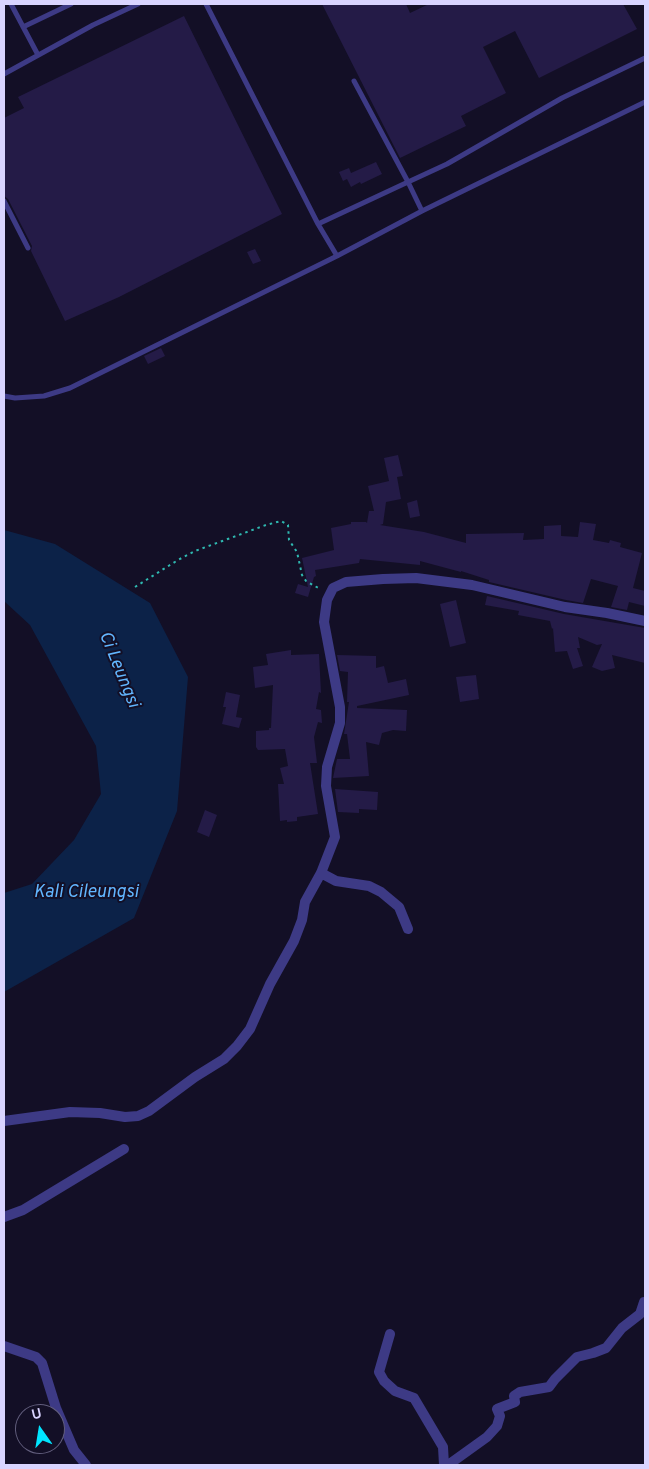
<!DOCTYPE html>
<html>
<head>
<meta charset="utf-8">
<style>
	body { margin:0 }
	#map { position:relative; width:649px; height:1469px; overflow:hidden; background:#130f26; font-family:Overpass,sans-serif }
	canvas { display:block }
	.frame { position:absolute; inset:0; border:5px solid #d9d4ff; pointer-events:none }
	.north { position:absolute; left:15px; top:1404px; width:50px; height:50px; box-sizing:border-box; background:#130f26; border:1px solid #625e7d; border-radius:50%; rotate:347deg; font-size:14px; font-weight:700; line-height:20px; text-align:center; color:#d9d4ff }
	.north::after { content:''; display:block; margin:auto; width:18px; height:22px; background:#00e5ff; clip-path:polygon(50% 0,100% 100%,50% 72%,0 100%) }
</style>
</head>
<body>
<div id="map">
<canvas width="649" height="1469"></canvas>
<div class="frame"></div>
<div class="north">U</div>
</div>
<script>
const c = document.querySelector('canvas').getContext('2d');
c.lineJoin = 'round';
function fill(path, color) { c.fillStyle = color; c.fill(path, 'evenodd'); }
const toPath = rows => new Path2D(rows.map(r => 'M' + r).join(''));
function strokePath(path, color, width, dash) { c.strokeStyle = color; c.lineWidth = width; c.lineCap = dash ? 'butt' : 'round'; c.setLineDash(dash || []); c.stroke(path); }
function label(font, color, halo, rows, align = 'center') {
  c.font = font + ' Overpass,sans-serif'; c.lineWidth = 4; c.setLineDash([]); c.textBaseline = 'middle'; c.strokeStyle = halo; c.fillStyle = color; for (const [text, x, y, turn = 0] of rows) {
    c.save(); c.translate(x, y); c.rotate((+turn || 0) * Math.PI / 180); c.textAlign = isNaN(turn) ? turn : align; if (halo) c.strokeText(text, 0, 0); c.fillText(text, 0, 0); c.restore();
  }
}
fill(toPath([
	[4,530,55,544,150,603,188,677,177,811,134,918,4,992,4,893,32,884,74,840,101,794,96,746,30,625,4,601]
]), '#0c2248');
fill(toPath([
	[322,4,406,4,410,13,429,4,623,4,637,29,539,78,515,31,483,47,506,93,461,116,466,126,400,158],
	[184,16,282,214,119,297,65,321,31,251,32,246,8,199,4,196,4,118,24,108,18,97],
	[376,162,382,174,361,184,360,182,351,187,347,179,343,181,339,172,349,168,351,173],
	[255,249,261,261,253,264,247,252],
	[161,348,165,356,148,364,144,356],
	[398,455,403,476,397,477,401,499,386,502,383,524,380,525,424,532,466,543,466,534,524,533,523,540,544,539,544,526,561,525,561,536,578,537,580,522,596,524,593,540,609,543,610,540,621,543,620,547,642,553,633,588,645,591,645,606,629,602,627,610,611,607,618,586,591,579,583,603,566,600,489,582,489,580,461,571,461,572,420,561,420,565,360,559,359,563,315,570,316,576,314,577,308,597,295,593,298,584,308,587,302,558,334,550,331,528,351,524,351,522,366,522,367,523,369,511,374,511,368,486,389,481,384,458],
	[417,500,420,516,410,518,407,503],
	[487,596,564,614,645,628,645,663,612,655,615,668,602,671,592,667,602,644,597,645,578,637,580,648,577,648,583,666,573,669,567,651,555,652,553,628,552,629,550,621,518,615,519,611,485,605],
	[456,600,466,643,450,647,440,604],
	[291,650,291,655,319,654,321,693,319,692,316,709,321,710,322,723,318,722,314,737,317,763,310,763,318,814,297,817,297,821,287,822,287,820,280,821,278,784,284,784,280,768,288,766,285,749,258,750,256,747,256,731,269,730,269,728,271,728,273,685,255,688,253,667,268,665,266,654],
	[337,655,376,656,376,668,384,666,388,683,406,679,409,695,357,706,357,708,407,710,406,731,393,730,382,733,379,745,366,742,369,776,333,778,337,759,350,759,347,734,344,734,349,702,347,702,348,672,340,671],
	[476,675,479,699,460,702,456,677],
	[226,692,240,695,236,717,242,718,239,728,222,724,226,707,223,707],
	[335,789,378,792,377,810,359,809,359,813,338,812],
	[205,810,217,815,209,837,197,832]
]), '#241b47');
strokePath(toPath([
	[135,587,178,560,195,551,266,525,281,521,288,525,289,540,297,552,302,575,306,581,320,589]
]), '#2fb8b0', 2, [2.5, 4]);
strokePath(toPath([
	[11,4,38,55],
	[206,4,318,224,337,256],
	[23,27,71,4],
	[4,74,93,25,138,4],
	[4,201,28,248],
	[422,211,408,182,447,164,562,98,645,58],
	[318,224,408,182,354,81],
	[4,396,15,398,44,396,70,388,337,256,422,211,645,102]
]), '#3d3a85', 5);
strokePath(toPath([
	[321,873,336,881,369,886,381,892,399,907,408,929],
	[4,1121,70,1112,100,1113,125,1117,138,1116,149,1111,195,1077,224,1059,237,1046,250,1029,270,984,294,941,302,920,305,902,321,873,335,837,326,786,327,767,340,723,340,707,324,622,327,600,333,588,346,582,383,579,416,578,472,585,565,607,607,613,645,621],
	[4,1217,23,1210,124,1149],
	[390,1334,379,1372,384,1381,395,1391,414,1398,443,1447,444,1465],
	[4,1346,36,1357,42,1363,56,1408,74,1450,86,1465],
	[448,1465,487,1437,497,1426,500,1416,497,1409,515,1402,514,1396,520,1392,549,1387,555,1379,577,1357,593,1353,606,1348,622,1328,640,1314,644,1302,645,1302]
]), '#3d3a85', 10);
label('italic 18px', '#62b6ff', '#130f26', [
	["Ci Leungsi",118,670,68],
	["Kali Cileungsi",86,893]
]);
</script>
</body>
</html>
